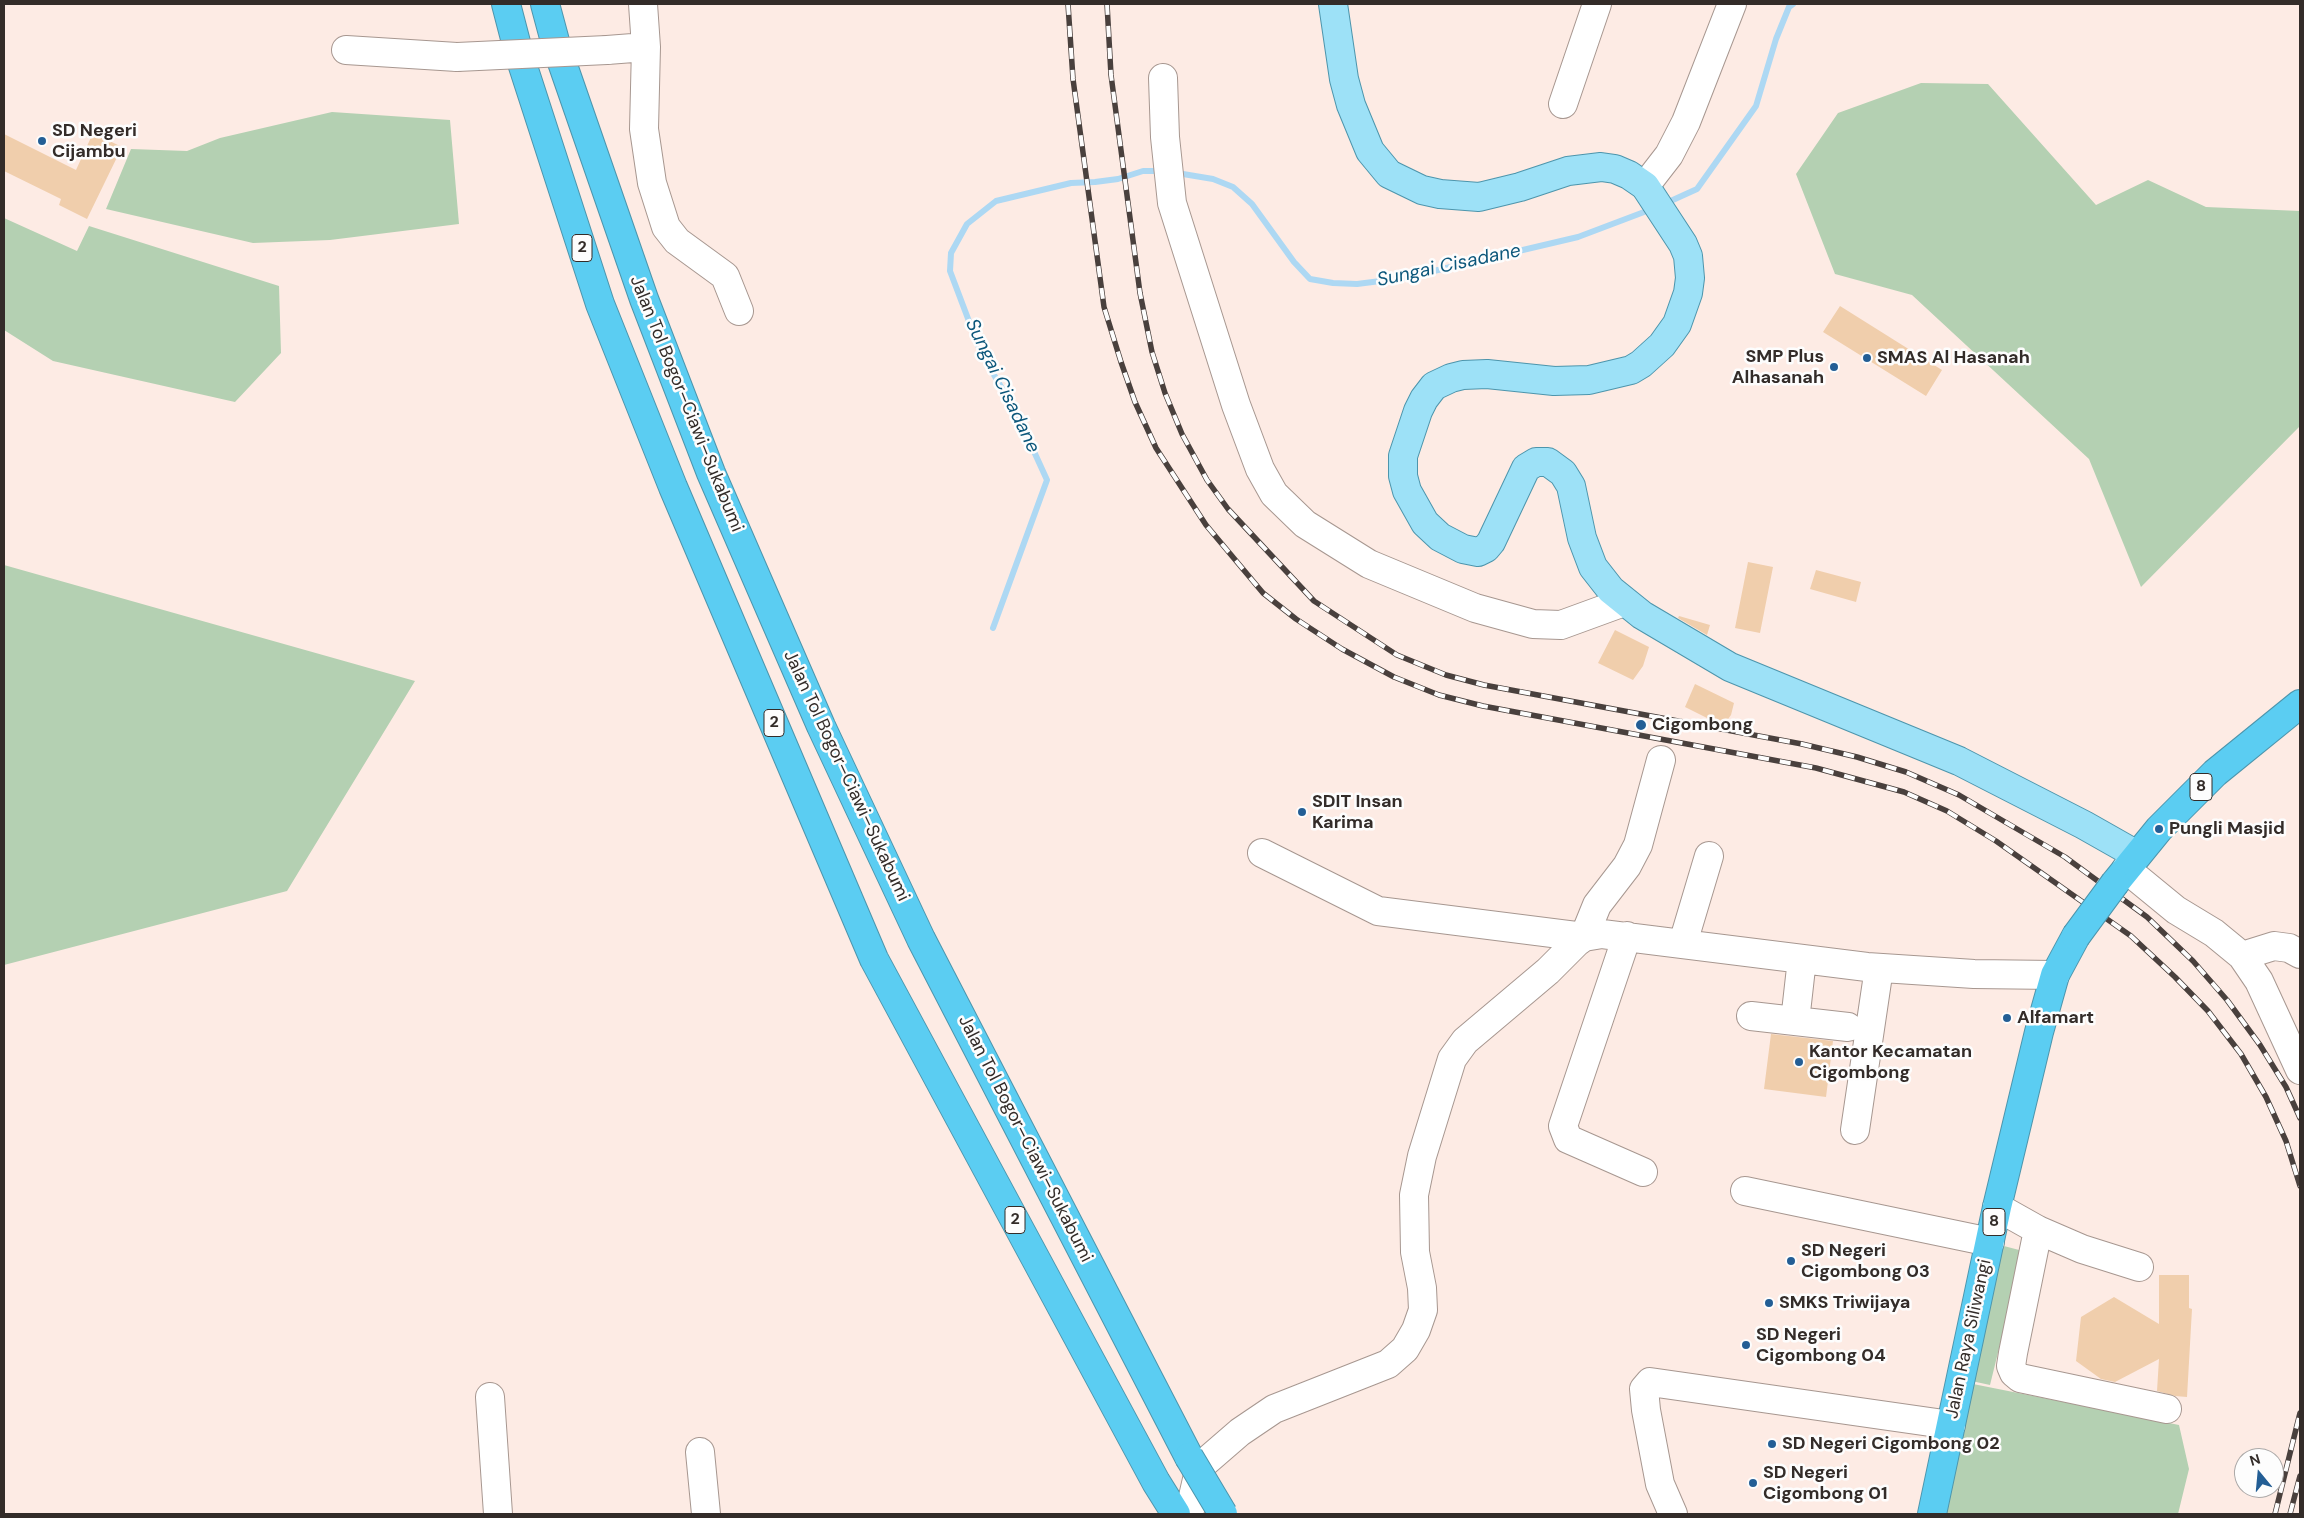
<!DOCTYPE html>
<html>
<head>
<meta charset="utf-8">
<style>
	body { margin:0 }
	#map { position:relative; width:2304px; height:1518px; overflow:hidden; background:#fdebe4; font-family:"DM Sans",sans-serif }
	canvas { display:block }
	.frame { position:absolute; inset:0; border:5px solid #332c29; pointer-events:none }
	.north { position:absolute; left:2234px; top:1448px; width:50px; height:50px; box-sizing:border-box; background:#fdfdfd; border:1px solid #aca9a8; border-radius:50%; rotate:343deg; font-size:14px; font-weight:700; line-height:20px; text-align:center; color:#332c29 }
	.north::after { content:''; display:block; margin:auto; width:18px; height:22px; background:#235e95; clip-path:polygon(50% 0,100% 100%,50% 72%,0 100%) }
</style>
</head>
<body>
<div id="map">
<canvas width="2304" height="1518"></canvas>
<div class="frame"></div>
<div class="north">N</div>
</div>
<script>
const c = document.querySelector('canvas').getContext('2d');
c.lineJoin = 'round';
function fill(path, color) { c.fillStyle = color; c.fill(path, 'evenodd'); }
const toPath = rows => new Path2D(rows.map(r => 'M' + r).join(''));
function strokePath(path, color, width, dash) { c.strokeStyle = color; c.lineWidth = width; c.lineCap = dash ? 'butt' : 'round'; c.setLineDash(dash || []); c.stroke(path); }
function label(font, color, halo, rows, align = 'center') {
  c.font = font + ' "DM Sans",sans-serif'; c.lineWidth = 5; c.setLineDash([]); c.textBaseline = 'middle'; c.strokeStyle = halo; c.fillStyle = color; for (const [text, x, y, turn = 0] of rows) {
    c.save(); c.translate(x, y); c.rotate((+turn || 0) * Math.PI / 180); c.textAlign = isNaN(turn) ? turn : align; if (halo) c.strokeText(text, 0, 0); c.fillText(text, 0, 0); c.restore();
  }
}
fill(toPath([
	[1921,83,1988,84,2096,205,2148,180,2206,207,2300,211,2300,426,2141,587,2089,459,1912,295,1835,274,1796,174,1838,113],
	[332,112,450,120,459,224,330,240,253,243,106,209,131,149,187,151,220,138],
	[4,218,77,251,89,226,279,286,281,353,235,402,53,361,4,330],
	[4,565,415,681,287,891,4,965],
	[2000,1245,2023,1251,1990,1385,1967,1380],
	[1968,1383,2179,1425,2189,1469,2178,1514,1938,1514]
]), '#b4d0b2');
strokePath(toPath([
	[1177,173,1213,179,1233,187,1252,204,1294,262,1310,279,1333,283,1357,284,1404,278,1578,237,1652,209],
	[1664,204,1697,189,1756,106,1776,39,1789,7,1793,4],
	[993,628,1047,480,1016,412,981,353,950,271,951,253,967,224,996,201,1071,183,1095,182,1118,179,1143,171,1162,171]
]), '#add8f3', 6);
fill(toPath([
	[93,133,122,147,87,219,59,205,61,199,4,171,4,134,76,170],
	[1840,306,1942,370,1926,396,1823,332],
	[1748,562,1773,567,1760,633,1735,628],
	[1816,570,1861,582,1856,602,1810,589],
	[1679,616,1710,625,1707,635,1678,618],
	[1615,630,1649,647,1643,666,1633,680,1598,663],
	[1695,684,1734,703,1731,715,1723,726,1685,707],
	[1771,1034,1833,1041,1826,1097,1764,1089],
	[2159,1275,2189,1275,2189,1308,2192,1309,2187,1397,2175,1396,2157,1391,2159,1359,2115,1382,2101,1379,2076,1361,2081,1317,2114,1297,2159,1324]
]), '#f0ceac');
const minor = toPath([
	[643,4,646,47,644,129,652,183,666,227,677,241,725,276,739,311],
	[346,50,457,57],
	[607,50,646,47],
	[1163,78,1165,137,1172,203,1236,405,1260,469,1274,494,1305,524,1369,564,1475,608,1533,624,1561,625,1624,602],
	[1563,104,1597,4],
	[1645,186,1669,155,1686,122,1732,4],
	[1262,853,1378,911,1584,937,1597,905,1627,866,1638,845,1661,760],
	[2126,869,2176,910,2214,933,2242,956,2259,981,2300,1070],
	[1627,936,1563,1126,1568,1139,1643,1172],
	[1683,943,1709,856],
	[2242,956,2274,946,2289,948,2300,954],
	[1751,1016,1848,1027],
	[1795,1021,1802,959],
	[1855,1130,1879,968],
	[1745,1191,1990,1242],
	[1997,1207,2038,1230,2082,1249,2139,1267],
	[2038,1230,2013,1353,2011,1366,2014,1373,2020,1378,2167,1409],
	[490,1397,498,1514],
	[700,1452,706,1514],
	[1189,1514,1198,1475,1203,1464,1240,1432,1274,1409,1388,1364,1405,1349,1416,1330,1423,1310,1422,1288,1415,1252,1414,1195,1422,1156,1452,1059,1465,1041,1548,971,1577,942,1584,937,1602,934,1867,967,1974,974,2055,975],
	[1673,1514,1660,1484,1646,1410,1644,1389,1650,1382,1951,1425]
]);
const major = toPath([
	[1333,4,1344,79,1351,105,1370,151,1389,174,1422,190,1440,194,1479,197,1520,187,1568,171,1601,167,1615,169,1629,175,1645,186,1683,244,1688,256,1690,278,1688,293,1677,324,1662,345,1641,364,1631,370,1589,380,1554,381,1487,374,1463,375,1451,378,1434,386,1424,399,1418,411,1403,456,1403,476,1407,491,1425,523,1440,537,1463,549,1478,552,1486,548,1491,542,1526,468,1536,462,1548,462,1563,473,1571,486,1582,538,1593,567,1611,590,1642,615,1730,667,1959,761,2084,825,2137,855]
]);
const highway = toPath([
	[506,4,519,54,600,304,673,487,874,959,1156,1482,1176,1514],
	[545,4,556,45,644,299,711,473,821,726,921,939,1189,1457],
	[2115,883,2159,829,2215,773,2300,704],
	[1932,1514,1997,1207,2039,1032,2055,975,2076,936]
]);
strokePath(minor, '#a79790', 30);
strokePath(major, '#4d95ac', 30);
strokePath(highway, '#4d95ac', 30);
strokePath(minor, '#fff', 28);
strokePath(major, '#9de1f7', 28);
strokePath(highway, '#5bcdf2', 28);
const rail = toPath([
	[1068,4,1073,79,1104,307,1121,362,1135,402,1156,448,1206,525,1263,593,1296,619,1342,649,1394,677,1439,695,1483,706,1816,768,1904,792,1947,811,1996,841,2131,936,2175,977,2208,1011,2241,1054,2266,1097,2286,1141,2300,1186],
	[1107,4,1111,75,1140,293,1152,352,1165,393,1182,434,1207,480,1228,509,1314,601,1397,655,1446,675,1484,685,1802,744,1857,757,1906,772,1959,795,2065,857,2147,917,2193,961,2227,1000,2260,1045,2286,1087,2300,1118],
	[2275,1514,2300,1413],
	[2290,1514,2300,1476]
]);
strokePath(rail, '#49403d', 5.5);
strokePath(rail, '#fdfdfd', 4, [11]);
const minorBridge = toPath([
	[457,57,607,50]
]);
const highwayBridge = toPath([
	[2076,936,2115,883],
	[1189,1457,1223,1514]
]);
strokePath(minorBridge, '#a79790', 30, []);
strokePath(highwayBridge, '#4d95ac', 30, []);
strokePath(minorBridge, '#fff', 28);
strokePath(highwayBridge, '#5bcdf2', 28);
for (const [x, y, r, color] of [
	[42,141,5,"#235e95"],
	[1867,358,5,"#235e95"],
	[1834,367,5,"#235e95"],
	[1641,725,6,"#235e95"],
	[1302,812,5,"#235e95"],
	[2159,829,5,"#235e95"],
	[2007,1018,5,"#235e95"],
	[1799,1062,5,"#235e95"],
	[1791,1261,5,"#235e95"],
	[1769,1303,5,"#235e95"],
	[1746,1345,5,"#235e95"],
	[1772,1444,5,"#235e95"],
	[1753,1483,5,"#235e95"]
]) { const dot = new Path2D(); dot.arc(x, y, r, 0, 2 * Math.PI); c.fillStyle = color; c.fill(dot); strokePath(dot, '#fdfdfd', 2); }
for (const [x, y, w] of [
	[582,248,20],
	[774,723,20],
	[2201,787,22],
	[1015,1220,20],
	[1994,1222,22]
]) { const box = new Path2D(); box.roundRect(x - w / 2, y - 13.5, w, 27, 4); c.fillStyle = '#fdfdfd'; c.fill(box); strokePath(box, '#332c29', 1); }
label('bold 16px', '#332c29', null, [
	["2",582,248],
	["2",774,723],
	["8",2201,787],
	["2",1015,1220],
	["8",1994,1222]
]);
label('bold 18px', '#332c29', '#fdfdfd', [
	["SD Negeri",52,131],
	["Cijambu",52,152],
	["SMP Plus",1824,357,"right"],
	["Alhasanah",1824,378,"right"],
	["SMAS Al Hasanah",1877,358],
	["Cigombong",1652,725],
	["SDIT Insan",1312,802],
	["Karima",1312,823],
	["Pungli Masjid",2169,829],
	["Alfamart",2017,1018],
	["Kantor Kecamatan",1809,1052],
	["Cigombong",1809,1073],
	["SD Negeri",1801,1251],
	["Cigombong 03",1801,1272],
	["SMKS Triwijaya",1779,1303],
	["SD Negeri",1756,1335],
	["Cigombong 04",1756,1356],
	["SD Negeri Cigombong 02",1782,1444],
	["SD Negeri",1763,1473],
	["Cigombong 01",1763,1494]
], 'left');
label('18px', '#332c29', '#fdfdfd', [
	["Jalan Tol Bogor–Ciawi–Sukabumi",686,404,68],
	["Jalan Tol Bogor–Ciawi–Sukabumi",846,776,65],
	["Jalan Tol Bogor–Ciawi–Sukabumi",1025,1139,63],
	["Jalan Raya Siliwangi",1969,1339,-78]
]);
label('italic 19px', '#0c577b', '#fdfdfd', [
	["Sungai Cisadane",1449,266,-12],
	["Sungai Cisadane",1002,386,64]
]);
</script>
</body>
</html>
